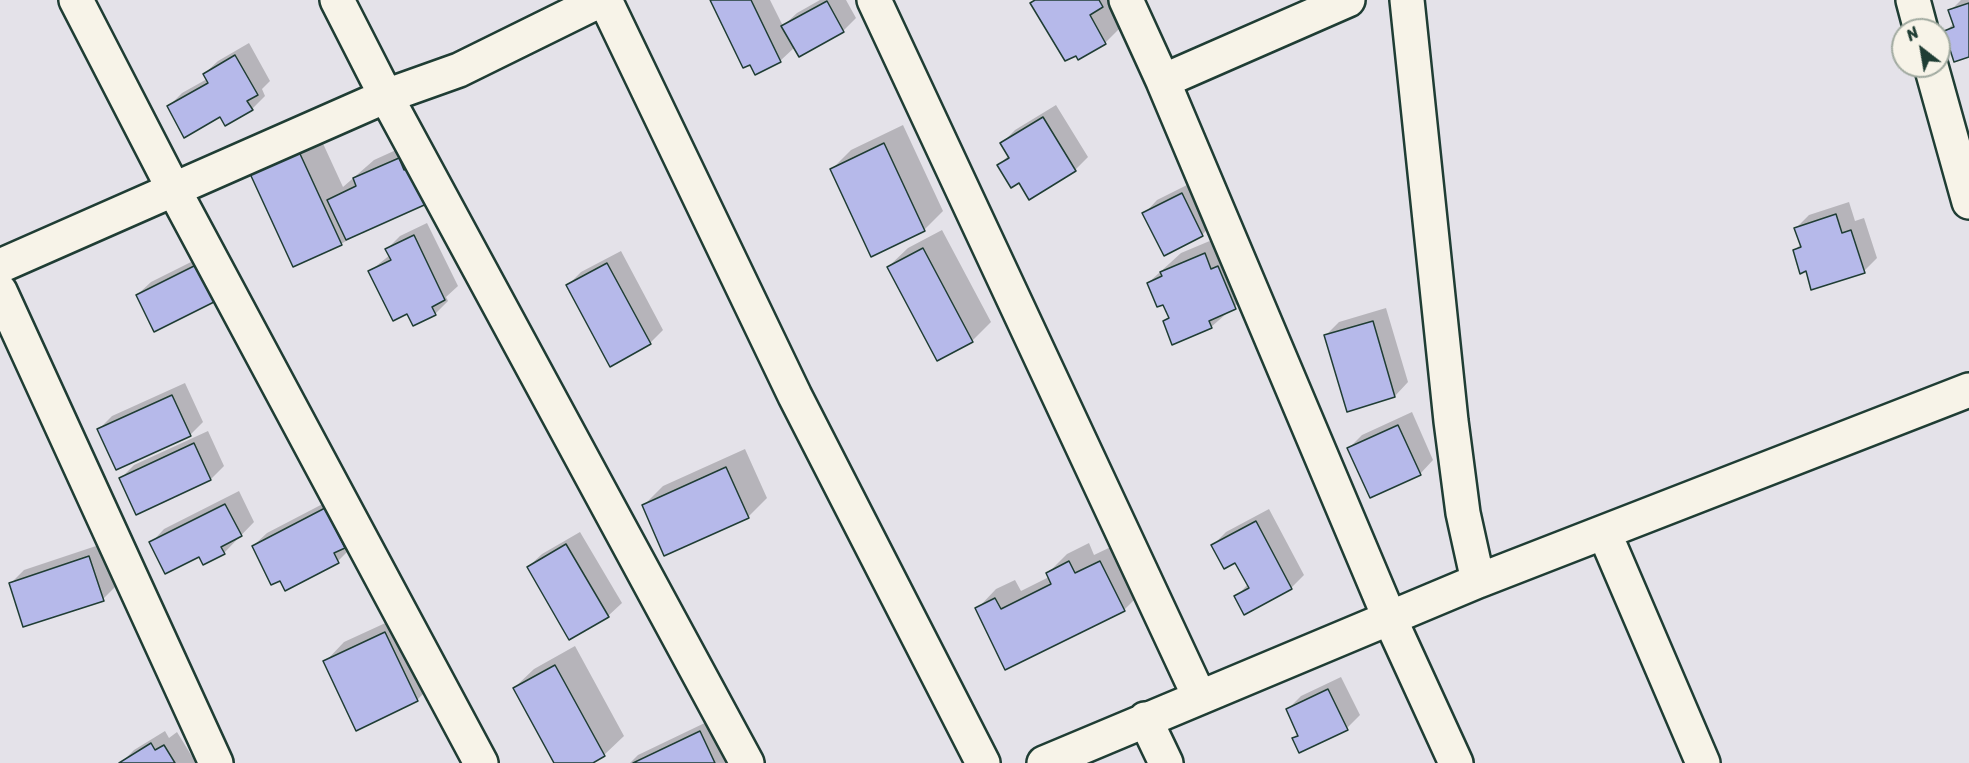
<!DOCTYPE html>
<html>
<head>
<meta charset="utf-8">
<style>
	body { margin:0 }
	#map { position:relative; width:1969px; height:763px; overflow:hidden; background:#e4e2e9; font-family:Sriracha,sans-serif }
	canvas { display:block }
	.north { position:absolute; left:1891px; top:18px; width:60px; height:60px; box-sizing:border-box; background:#f7f3e8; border:2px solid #a1aaa0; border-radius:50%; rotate:329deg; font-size:16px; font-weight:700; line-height:24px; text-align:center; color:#1f3d34 }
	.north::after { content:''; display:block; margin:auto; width:21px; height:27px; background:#1f3d34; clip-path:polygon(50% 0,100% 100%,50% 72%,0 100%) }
</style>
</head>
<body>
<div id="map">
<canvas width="1969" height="763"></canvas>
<div class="north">N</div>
</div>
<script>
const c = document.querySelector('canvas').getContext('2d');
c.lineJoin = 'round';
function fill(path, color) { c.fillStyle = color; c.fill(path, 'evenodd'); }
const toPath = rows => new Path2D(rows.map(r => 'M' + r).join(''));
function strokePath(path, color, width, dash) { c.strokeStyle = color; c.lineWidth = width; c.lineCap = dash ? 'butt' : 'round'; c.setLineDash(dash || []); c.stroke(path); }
fill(toPath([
	[712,0,770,0,783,26,797,13,820,0,846,0,856,18,843,31,795,47,780,61],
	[1035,0,1111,0,1124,24,1105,43,1079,58],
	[1961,0,1969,0,1969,55,1946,31,1954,23,1950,11],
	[249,43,270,81,262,89,265,96,252,109,220,115,169,106,182,93,207,79,204,74,218,61],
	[1056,105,1088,157,1075,170,1020,181,999,165,1009,155,1002,143,1015,130],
	[314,124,343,187,374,160,418,140,424,152,433,147,449,181,341,244,267,146],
	[903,125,943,211,924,230,832,169,851,150],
	[1195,181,1215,221,1202,235,1144,214,1157,200],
	[1849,202,1855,221,1864,218,1877,258,1864,271,1807,269,1795,250,1801,244,1796,228,1809,215],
	[427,223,458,286,446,297,448,301,435,314,408,312,370,271,390,255,387,249,400,236],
	[942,230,991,322,972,341,888,267,908,248],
	[1224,235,1255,289,1211,327,1164,321,1170,316,1164,303,1148,283,1181,253],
	[217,249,235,284,137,295,151,282],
	[621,251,663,330,650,343,568,285,581,272],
	[1386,308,1408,382,1395,396,1326,335,1339,322],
	[185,383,203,422,190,435,99,429,112,416],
	[1412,412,1433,460,1420,474,1349,448,1362,435],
	[208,431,224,466,211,479,121,478,134,465],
	[745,449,767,498,748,517,644,505,663,486],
	[239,491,254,522,224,553,200,555,151,543,164,529],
	[338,496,351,548,338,561,281,579,253,546,267,533],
	[1269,509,1304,575,1291,588,1236,597,1248,584,1236,561,1213,545,1226,532],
	[580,532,622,603,608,616,570,638,528,567,542,554],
	[1089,543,1094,555,1119,543,1143,591,1124,610,1006,668,977,609,996,589,1015,580,1021,591,1049,577,1048,573,1067,554],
	[102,544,116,586,103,599,11,583,24,570],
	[405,614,436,681,417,700,325,662,344,642],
	[575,646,624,736,604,755,590,763,556,763,514,688,534,669],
	[1341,677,1360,715,1347,728,1293,738,1298,733,1287,710,1301,696],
	[713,719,732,763,630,763,638,755],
	[165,731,169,738,177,732,196,763,121,763,134,750]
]), '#0003');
const building = toPath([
	[710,0,751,0,781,62,755,75,750,65,743,68,710,0],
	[1035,0,1099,0,1103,7,1090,15,1106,44,1078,60,1076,56,1065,61,1030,3,1035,0],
	[827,1,844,32,799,57,781,26,827,1],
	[1969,3,1969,57,1954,62,1944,31,1954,27,1948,10,1969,3],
	[235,55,258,95,247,101,253,110,225,126,220,117,184,138,167,106,208,83,203,74,235,55],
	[1043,117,1076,171,1029,200,1019,183,1011,188,997,165,1009,158,1000,143,1043,117],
	[295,143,342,245,293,267,246,165,295,143],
	[884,143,925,231,871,257,830,169,884,143],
	[399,158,404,170,414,165,431,202,346,240,327,200,356,186,353,178,399,158],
	[1182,193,1203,236,1164,256,1142,213,1182,193],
	[1836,214,1842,233,1851,230,1865,273,1811,290,1806,271,1800,274,1793,250,1801,247,1794,228,1836,214],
	[414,235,445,300,432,307,436,315,413,326,407,314,393,321,368,271,391,260,385,249,414,235],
	[923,248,973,342,937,361,887,267,923,248],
	[1205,253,1211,269,1218,266,1236,309,1209,321,1212,328,1172,345,1163,321,1169,318,1163,305,1157,307,1147,283,1162,276,1160,272,1205,253],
	[204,261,222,298,154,332,136,295,204,261],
	[607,263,651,344,610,367,566,285,607,263],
	[1373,321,1395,397,1347,412,1324,335,1373,321],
	[172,395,191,436,116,470,97,429,172,395],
	[1398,425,1421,475,1370,498,1347,448,1398,425],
	[194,443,211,480,136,515,119,478,194,443],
	[726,467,749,518,664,556,642,505,726,467],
	[225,504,242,536,221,547,225,554,203,565,199,557,165,574,149,542,225,504],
	[325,508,345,548,334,553,339,563,285,591,280,581,271,585,252,546,325,508],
	[1256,521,1292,589,1244,615,1234,596,1249,588,1235,563,1224,569,1211,545,1256,521],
	[566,544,609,617,569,640,527,567,566,544],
	[89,556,104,601,23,627,9,583,89,556],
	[1069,561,1075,573,1100,561,1125,611,1005,670,975,608,995,598,1001,609,1051,584,1046,573,1069,561],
	[385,632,418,701,356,731,323,661,385,632],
	[555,665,605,756,593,763,554,763,513,688,555,665],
	[1328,689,1348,730,1299,753,1292,738,1298,736,1286,709,1328,689],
	[700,731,715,763,633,763,700,731],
	[151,743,155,750,164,745,175,763,119,763,151,743]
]);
fill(building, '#b6b9ea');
strokePath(building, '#1f3d34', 1.5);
const street = toPath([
	[76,0,174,190,481,763],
	[337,0,386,96,747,763],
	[605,0,795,396,983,763],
	[874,0,1199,696],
	[1126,0,1163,81,1390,619,1456,763],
	[1407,0,1451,421,1463,513,1478,581],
	[1913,0,1921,30],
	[1931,66,1969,202],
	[1163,81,1348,0],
	[0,266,386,96,459,70,601,0],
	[0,291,216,763],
	[1604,532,1703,763],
	[1145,719,1166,763],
	[1044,763,1478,581,1969,390]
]);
strokePath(street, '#1f3d34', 38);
strokePath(street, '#f7f3e8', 33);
</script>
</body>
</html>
